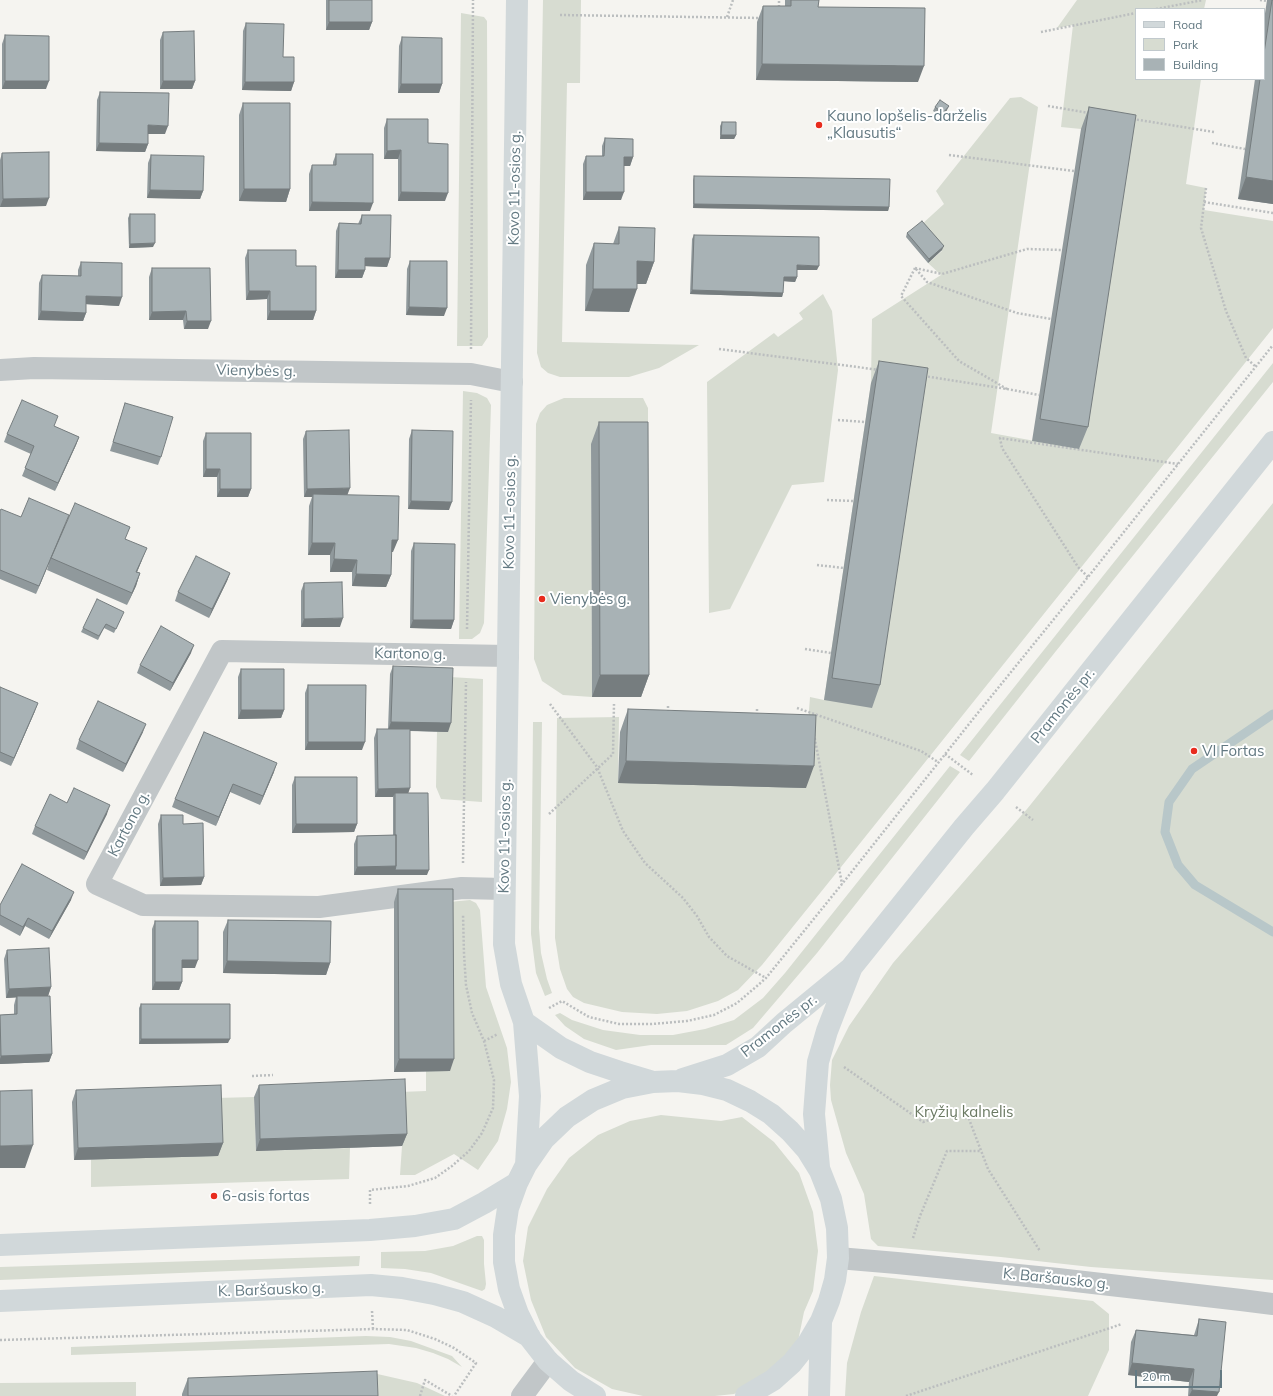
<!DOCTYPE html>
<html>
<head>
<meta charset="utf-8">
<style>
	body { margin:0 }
	#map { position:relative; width:1273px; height:1396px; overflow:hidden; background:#f5f4f0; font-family:Mulish,sans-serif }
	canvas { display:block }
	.legend { position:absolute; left:1135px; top:8px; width:130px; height:72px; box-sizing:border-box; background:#fff; border:1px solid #c1c9cd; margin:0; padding:5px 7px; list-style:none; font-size:12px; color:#637982 }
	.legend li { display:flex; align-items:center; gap:8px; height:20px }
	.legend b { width:20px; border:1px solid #c1c9cd }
	.scale { position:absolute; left:1135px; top:1370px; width:87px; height:18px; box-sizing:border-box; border:2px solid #637982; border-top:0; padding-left:5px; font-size:12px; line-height:14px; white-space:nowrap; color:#637982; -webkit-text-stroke:3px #fff; paint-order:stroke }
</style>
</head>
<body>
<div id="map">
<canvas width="1273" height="1396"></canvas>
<ul class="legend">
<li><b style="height:5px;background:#d1d8da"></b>Road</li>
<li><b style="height:11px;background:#d7dcd1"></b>Park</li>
<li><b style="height:11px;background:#a8b2b5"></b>Building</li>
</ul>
<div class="scale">20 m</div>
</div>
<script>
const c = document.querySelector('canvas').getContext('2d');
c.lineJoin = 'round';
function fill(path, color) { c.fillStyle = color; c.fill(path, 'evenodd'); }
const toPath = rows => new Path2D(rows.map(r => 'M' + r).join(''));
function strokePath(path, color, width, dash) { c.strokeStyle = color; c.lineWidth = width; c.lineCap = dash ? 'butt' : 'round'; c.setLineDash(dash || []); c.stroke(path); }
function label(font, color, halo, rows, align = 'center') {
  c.font = font + ' Mulish,sans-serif'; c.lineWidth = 4; c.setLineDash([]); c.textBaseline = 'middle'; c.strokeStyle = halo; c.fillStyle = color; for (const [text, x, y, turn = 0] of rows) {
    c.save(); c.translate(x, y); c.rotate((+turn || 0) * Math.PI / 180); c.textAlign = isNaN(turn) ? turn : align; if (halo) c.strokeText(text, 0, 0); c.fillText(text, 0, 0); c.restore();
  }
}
fill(toPath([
	[543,0,581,0,580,83,567,83,562,342,699,345,659,368,629,377,560,377,548,373,541,367,537,353],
	[1077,0,1206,0,1204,9,1136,9,1136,79,1201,79,1186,184,1206,188,1204,210,1273,221,1273,328,833,877,762,965,738,990,718,1001,687,1011,657,1014,622,1012,584,1003,573,997,567,989,560,969,555,938,557,718,619,717,618,783,807,737,810,697,824,700,871,383,872,319,941,275,928,263,942,251,921,225,944,204,936,191,1010,98,1021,97,1038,107,991,433,1079,449,1081,129,1061,127,1073,25,1057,28],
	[461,13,484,17,487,21,488,337,482,346,457,346],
	[823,294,832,311,838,370,824,482,792,485,730,609,709,613,707,382,774,333,778,337,803,319,799,313],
	[1273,363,1273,382,1056,651,969,761,960,755],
	[463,391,477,393,487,398,491,405,484,623,480,633,472,639,459,639],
	[564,398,643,398,648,408,648,444,591,444,592,697,563,695,542,681,534,659,536,424,540,413,547,405],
	[1273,503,1273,1280,1091,1267,1001,1257,878,1246,871,1239,864,1194,846,1153,831,1100,830,1085,832,1060,849,1026,893,963,1027,809],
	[450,677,483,679,482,802,441,799,436,787,437,731,448,731],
	[533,722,542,722,539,928,541,953,547,979,552,993,545,996,536,973,531,934],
	[950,766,960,772,817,953,753,1028,726,1045,651,1045,616,1050,584,1039,565,1026,555,1015,560,1013,572,1020,603,1030,640,1035,673,1035,705,1029,734,1020,763,998,785,973],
	[470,900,476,903,480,910,486,987,507,1048,511,1082,507,1109,498,1141,478,1170,454,1154,415,1175,400,1175,402,1146,400,1092,426,1091,426,1071,449,902],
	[254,1097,256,1151,350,1148,349,1179,91,1187,91,1159,216,1098],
	[661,1115,721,1121,742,1117,774,1142,799,1173,813,1212,818,1251,813,1291,804,1312,796,1351,772,1375,734,1394,715,1396,643,1396,612,1389,575,1368,546,1337,531,1300,523,1261,528,1227,547,1189,569,1158,598,1135,630,1121],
	[477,1236,482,1236,484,1240,484,1264,486,1284,485,1289,482,1291,431,1273,405,1269,381,1268,381,1252,425,1251,453,1246],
	[360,1256,359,1266,0,1280,0,1267],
	[874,1276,1093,1301,1109,1314,1109,1350,1088,1396,845,1396,847,1363,861,1312],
	[366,1336,390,1337,411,1341,452,1356,462,1367,448,1359,433,1353,416,1348,389,1344,71,1355,71,1347],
	[373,1373,417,1383,445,1396,372,1396],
	[136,1382,136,1396,0,1396,0,1383]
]), '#d7dcd1');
strokePath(toPath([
	[1273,714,1192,769,1169,802,1165,832,1178,865,1195,885,1273,932]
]), '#b8c7c9', 9);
strokePath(toPath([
	[1260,0,1267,1],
	[779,7,779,0],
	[1156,9,1203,0],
	[560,15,761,18],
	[727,17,733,0],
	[1041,32,1136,13],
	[1048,106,1089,113],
	[1133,119,1214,132],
	[1212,143,1245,149],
	[949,155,1074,171],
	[1206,188,1201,228,1226,311,1246,358,1255,366],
	[1204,202,1273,213],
	[915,268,901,296,959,361,1007,389,924,376],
	[915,268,942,274,1027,249,1062,250],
	[916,269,927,282,1017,313,1051,319],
	[471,349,473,0],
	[719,349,880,370],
	[1007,389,1039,395],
	[838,420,865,422],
	[827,500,853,501],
	[817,565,844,568],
	[1088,577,1078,567,1002,448,1000,438,1178,464],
	[467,629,471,400],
	[805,649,831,653],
	[550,704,597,767,623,831,645,863,683,898,697,916,709,937,727,956,766,978],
	[797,708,921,751,938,762],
	[668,712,668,705],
	[757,715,757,707],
	[814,734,842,884],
	[945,754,973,775],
	[1016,807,1033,820],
	[549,814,613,754,614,704],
	[463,863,466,682],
	[549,1008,562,1001,589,1017,619,1024,652,1024,687,1021,714,1015,737,1003,757,986,766,978,842,884,977,714,1088,577,1273,345],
	[484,1041,498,1034],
	[844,1067,923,1122,950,1113,969,1119,988,1169,1040,1251],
	[252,1076,273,1075],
	[370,1204,370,1190,408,1186,435,1178,452,1166,469,1151,482,1133,493,1108,494,1080,484,1041,472,1013,466,985,464,954,463,914],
	[913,1238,920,1216,947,1151,981,1151],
	[372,1311,373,1329],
	[0,1340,373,1329,407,1330,435,1339,454,1348,476,1363,454,1396],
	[420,1396,425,1380,452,1396],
	[906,1396,1122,1324]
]), '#bbbebf', 2.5, [2, 2]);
strokePath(toPath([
	[0,370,34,368,471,374,512,382],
	[504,889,462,888,319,907,143,905,97,884,222,651,508,656],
	[838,1258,897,1263,1058,1279,1241,1300,1273,1304],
	[522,1396,548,1361]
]), '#c1c6c8', 22);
strokePath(toPath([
	[517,0,504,944,511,984,524,1022,530,1096,526,1165],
	[524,1022,561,1048,590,1062,620,1072,650,1081],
	[683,1079,727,1065,758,1047,784,1023,851,968,964,827,995,791,1273,442],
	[819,1167,814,1114,818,1062,827,1031,851,969],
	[0,1245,370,1230,415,1226,454,1219,484,1203,517,1183],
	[0,1301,371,1285,402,1288,434,1294,463,1302,496,1317,530,1337],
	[595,1396,571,1381,548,1361,530,1338,518,1314,509,1289,504,1262,504,1235,508,1208,517,1183,526,1165,544,1139,567,1117,593,1100,622,1088,653,1082,678,1081,703,1084,727,1090,750,1101,771,1114,790,1131,807,1150,820,1171,831,1199,837,1228,838,1258,835,1280,829,1301,821,1321,808,1343,792,1363,773,1380,746,1396],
	[819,1396,821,1323]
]), '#d1d8da', 22);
fill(toPath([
	[326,0,372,0,372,22,369,30,326,30],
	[785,0,819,0,818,7,918,82,756,80,757,22,763,6,785,6],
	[1267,0,1273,0,1273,204,1238,199,1255,79,1264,79,1264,20],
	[246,23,283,57,294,82,291,91,242,90,243,31],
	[163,32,195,81,192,89,160,89,160,40],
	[5,35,46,89,2,89,2,44],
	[402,37,442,84,439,93,398,93,399,46],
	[100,92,165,134,148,134,148,144,145,152,96,151,97,100],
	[243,103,290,189,286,202,239,201,239,115],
	[935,107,947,110,942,117,933,111],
	[1089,107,1088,427,1079,449,1032,441,1081,129],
	[387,119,428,143,445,201,398,201,398,159,384,159,384,128],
	[722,122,736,135,734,139,720,139,720,126],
	[605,138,633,157,630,166,624,166,621,200,583,200,583,164,586,156,602,156,602,146],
	[2,153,46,206,0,207,0,160],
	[336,154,370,211,309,211,309,174,312,165,333,165,333,162],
	[151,155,203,191,200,199,147,198,148,163],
	[694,176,889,207,888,211,693,208,693,180],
	[130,214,153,247,129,248,128,218],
	[362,215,390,258,387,267,365,266,365,270,362,278,335,278,336,231,339,223,358,224],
	[619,227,654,262,646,284,637,284,629,312,585,311,586,265,594,243,613,244],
	[907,233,942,250,928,263,906,237],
	[694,235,817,270,797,270,797,277,795,282,783,281,783,293,782,297,690,294,692,239],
	[248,250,296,266,316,311,313,320,267,320,267,299,246,300,245,258],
	[410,261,444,316,406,315,407,269],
	[81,262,119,306,86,304,86,313,83,321,38,320,39,283,42,275,78,276,78,270],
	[152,268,208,329,184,329,183,320,149,320,149,277],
	[879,361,880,685,872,708,824,700,871,383],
	[125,403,161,457,158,465,110,451],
	[599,422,649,675,641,697,592,697,591,444],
	[54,426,79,437,76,445,55,491,22,476,31,454,4,442,7,434],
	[412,430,449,510,408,509,409,439],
	[306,431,347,495,393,552,391,552,391,575,386,587,352,586,352,572,330,572,330,555,308,555,309,506,312,497,304,497,303,439],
	[206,433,251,489,248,497,217,497,217,477,203,477,203,441],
	[0,511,21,517,126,539,142,560,137,572,140,573,136,586,127,605,47,570,49,563,36,594,0,579],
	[414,543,454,620,451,629,410,628,411,551],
	[230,573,227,581,209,618,175,601,178,592],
	[304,583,340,627,301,627,301,591],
	[122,616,114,633,104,628,98,640,81,632,83,628],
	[191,653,170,691,137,673,140,665],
	[393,666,448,732,410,731,408,793,427,875,354,875,354,844,357,836,393,835,393,797,375,797,374,738,377,729,388,729,390,674],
	[241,669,284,710,281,718,238,719,238,677],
	[308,685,362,750,305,750,305,693],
	[0,687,35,711,11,766,0,761],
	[628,709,806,788,618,783,620,732],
	[143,732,123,772,76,749,79,740],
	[274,772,260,805,230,792,216,826,172,807,175,799],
	[295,777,357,824,354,832,292,833,292,785],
	[67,803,107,814,84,860,32,834,35,826],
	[161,815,183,824,204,877,201,885,160,886,158,824],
	[398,889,450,1071,394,1072,394,902],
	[71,900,49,939,25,926,20,936,0,925,0,905],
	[228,920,330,963,326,975,223,973,223,932],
	[155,921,195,968,182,968,182,982,179,990,152,990,152,929],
	[7,950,51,987,48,996,52,1054,49,1062,0,1064,0,1015,14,1014,14,1005,16,997,6,998,4,959],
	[141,1004,228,1043,139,1044,139,1008],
	[259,1085,407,1134,402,1146,256,1151,254,1097],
	[76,1090,223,1143,218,1156,74,1160,72,1102],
	[1199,1319,1217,1396,1188,1396,1189,1382,1128,1375,1131,1342,1136,1330,1194,1335,1195,1332],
	[188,1378,378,1396,182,1396,182,1394]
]), '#90999c');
fill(toPath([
	[329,22,372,22,369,30,326,30],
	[762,64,924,66,918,82,756,80],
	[5,81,49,81,46,89,2,89],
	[163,81,195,81,192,89,160,89],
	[245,82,294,82,291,91,242,90],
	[401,84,442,84,439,93,398,93],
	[949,106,947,110,942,117,943,113],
	[148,125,168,126,165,134,145,134],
	[721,135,736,135,734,139,720,139],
	[99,143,148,144,145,152,96,151],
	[401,150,398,159,384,159,387,151],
	[624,157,633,157,630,166,621,166],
	[1246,177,1273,181,1273,204,1238,199],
	[244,189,290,189,286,202,239,201],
	[150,190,203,191,200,199,147,198],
	[401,192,448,193,445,201,398,201],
	[586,192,624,192,621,200,583,200],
	[49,198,46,206,0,207,3,199],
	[312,202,373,203,370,211,309,211],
	[694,204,889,207,888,211,693,208],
	[155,243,153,247,129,248,130,244],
	[944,246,942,250,928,263,929,259],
	[365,258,390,258,387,267,362,266],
	[637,261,654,262,646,284,629,284],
	[797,265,819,266,817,270,796,270],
	[338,270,365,270,362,278,335,278],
	[784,277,797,277,795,282,782,281],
	[593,289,637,289,629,312,585,311],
	[692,290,783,293,782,297,690,294],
	[249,291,270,291,267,299,246,300],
	[86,296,122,297,119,306,83,304],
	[409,307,447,308,444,316,406,315],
	[41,311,86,313,83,321,38,320],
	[186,311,183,320,149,320,152,312],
	[270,311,316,311,313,320,267,320],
	[187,321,211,321,208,329,184,329],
	[79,437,76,445,55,491,58,483],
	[206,469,220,469,217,477,203,477],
	[350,488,347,496,313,494,312,497,304,497,307,489],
	[220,489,251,489,248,497,217,497],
	[411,501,452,502,449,510,408,509],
	[392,540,398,540,393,552,387,552],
	[312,543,335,543,330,555,308,555],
	[147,548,132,584,136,572],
	[51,558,49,563,36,594,39,586],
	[334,559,357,560,352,572,330,572],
	[140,573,136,586,127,605,132,593],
	[230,573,227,581,209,618,212,609],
	[356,574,391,575,386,587,352,586],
	[343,618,340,627,301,627,304,619],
	[413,620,454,620,451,629,410,628],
	[194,645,191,653,170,691,173,683],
	[600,675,649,675,641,697,592,697],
	[38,703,35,711,11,766,14,758],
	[241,710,284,710,281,718,238,719],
	[391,722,451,723,448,732,388,730],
	[146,724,143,732,123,772,126,764],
	[308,742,365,742,362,750,305,750],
	[626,761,814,766,806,788,618,783],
	[277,763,274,772,260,805,263,796],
	[233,784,230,792,216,826,219,817],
	[410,788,407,797,395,793,393,797,375,797,378,789],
	[110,805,107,814,84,860,87,852],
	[296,824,357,824,354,832,292,833],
	[396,866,429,870,427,875,354,875,357,867],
	[204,877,201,885,160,886,163,878],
	[74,892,71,900,49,939,52,931],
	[28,918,25,926,20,936,23,927],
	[182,960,198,960,195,968,179,968],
	[227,961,330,963,326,975,223,973],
	[155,982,182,982,179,990,152,990],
	[51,987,48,996,6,998,9,989],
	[141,1039,230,1039,228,1043,139,1044],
	[52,1054,49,1062,0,1064,0,1059,1,1056],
	[399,1059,454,1059,450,1071,394,1072],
	[407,1134,402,1146,256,1151,260,1139],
	[223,1143,218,1156,74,1160,78,1148],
	[33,1145,25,1168,0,1168,0,1146],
	[1132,1363,1194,1369,1189,1382,1128,1375],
	[1192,1390,1219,1392,1217,1396,1189,1396]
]), '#767d7f');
const building = toPath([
	[329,0,372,0,372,22,329,22,329,0],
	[791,0,819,0,818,7,925,8,924,66,762,64,763,6,791,6,791,0],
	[1272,0,1273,0,1273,181,1246,177,1260,79,1264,79,1264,53,1272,0],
	[246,23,284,24,283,57,294,57,294,82,245,82,246,23],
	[194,31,195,81,163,81,163,32,194,31],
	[5,35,49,36,49,81,5,81,5,35],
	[402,37,442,38,442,84,401,84,402,37],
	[100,92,169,93,168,126,148,125,148,144,99,143,100,92],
	[940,100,949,106,943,113,935,107,940,100],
	[243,103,290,103,290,189,244,189,243,103],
	[1089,107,1136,115,1088,427,1040,419,1089,107],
	[387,119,428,119,428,143,448,144,448,193,401,192,401,150,387,151,387,119],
	[722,122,736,122,736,135,721,135,722,122],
	[605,138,633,139,633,157,624,157,624,192,586,192,586,156,604,156,605,138],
	[49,152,49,198,3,199,2,153,49,152],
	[336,154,373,154,373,203,312,202,312,165,336,165,336,154],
	[151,155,204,156,203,191,150,190,151,155],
	[694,176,890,179,889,207,694,204,694,176],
	[130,214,155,214,155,243,130,244,130,214],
	[362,215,391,215,390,258,365,258,365,270,338,270,339,223,361,224,362,215],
	[922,221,944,246,929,259,907,233,922,221],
	[619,227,655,228,654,262,637,261,637,289,593,289,594,243,619,244,619,227],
	[694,235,819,237,819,266,797,265,797,277,784,277,783,293,692,290,694,235],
	[248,250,296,250,296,266,316,266,316,311,270,311,270,291,249,291,248,250],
	[410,261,447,261,447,308,409,307,410,261],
	[81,262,122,263,122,297,86,296,86,313,41,311,42,275,81,276,81,262],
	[152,268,210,268,211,321,187,321,186,311,152,312,152,268],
	[879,361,928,368,880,685,832,678,879,361],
	[22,400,58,416,54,426,79,437,58,483,25,468,34,446,7,434,22,400],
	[125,403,173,417,161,457,113,442,125,403],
	[599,422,648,422,649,675,600,675,599,422],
	[349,430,350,488,307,489,306,431,349,430],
	[412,430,453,431,452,502,411,501,412,430],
	[206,433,251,433,251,489,220,489,220,469,206,469,206,433],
	[313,494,399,496,398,540,392,540,391,575,356,574,357,560,334,559,335,543,312,543,313,494],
	[29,498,69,515,39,586,0,570,0,511,1,509,21,517,29,498],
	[75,503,130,527,125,539,147,548,136,572,140,573,132,593,51,558,75,503],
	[414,543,455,544,454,620,413,620,414,543],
	[196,556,230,573,212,609,178,592,196,556],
	[342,582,343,618,304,619,304,583,342,582],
	[97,599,124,612,116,629,106,624,99,636,83,628,97,599],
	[161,626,194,645,173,683,140,665,161,626],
	[393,666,453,668,451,723,391,722,393,666],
	[241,669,284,669,284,710,241,710,241,669],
	[308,685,366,685,365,742,308,742,308,685],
	[0,687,38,703,14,758,0,752,0,687],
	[98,701,146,724,126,764,79,740,98,701],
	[628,709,816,715,814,766,626,761,628,709],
	[377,729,410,729,410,788,378,789,377,729],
	[204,732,277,763,263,796,233,784,219,817,175,799,204,732],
	[295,777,357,777,357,824,296,824,295,777],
	[74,788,110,805,87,852,35,826,50,794,67,803,74,788],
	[395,793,428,793,429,870,395,870,396,866,396,835,395,835,395,793],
	[161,815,183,815,183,824,203,823,204,877,163,878,161,815],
	[396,835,396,866,357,867,357,836,396,835],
	[22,864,74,892,52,931,28,918,23,927,0,915,0,905,22,864],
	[398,889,453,889,454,1059,399,1059,398,889],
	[228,920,331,921,330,963,227,961,228,920],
	[155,921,198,921,198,960,182,960,182,982,155,982,155,921],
	[49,948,51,987,9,989,7,950,49,948],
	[17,996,50,996,52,1054,1,1056,0,1015,17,1014,17,996],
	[141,1004,230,1004,230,1039,141,1039,141,1004],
	[405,1079,407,1134,260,1139,259,1085,405,1079],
	[221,1085,223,1143,78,1148,76,1090,221,1085],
	[32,1090,33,1145,0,1146,0,1091,32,1090],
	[1199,1319,1226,1322,1219,1392,1192,1390,1194,1369,1132,1363,1136,1330,1197,1336,1199,1319],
	[377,1371,378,1396,188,1396,188,1378,377,1371]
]);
fill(building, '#a8b2b5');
strokePath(building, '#767d7f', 1);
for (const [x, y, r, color] of [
	[819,125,4,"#e82b1d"],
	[542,599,4,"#e82b1d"],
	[1194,751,4,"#e82b1d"],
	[214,1196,4,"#e82b1d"]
]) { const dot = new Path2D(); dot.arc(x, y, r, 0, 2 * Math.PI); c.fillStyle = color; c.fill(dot); strokePath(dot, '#fff', 1.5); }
label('15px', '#637982', '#fff', [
	["Kauno lopšelis-darželis",827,116],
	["„Klausutis“",827,133],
	["Vienybės g.",550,599],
	["VI Fortas",1202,751],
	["6-asis fortas",222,1196]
], 'left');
label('15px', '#637982', '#fff', [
	["Kovo 11-osios g.",515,188,-89],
	["Vienybės g.",256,371,1],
	["Kovo 11-osios g.",510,512,-89],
	["Kartono g.",410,654,1],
	["Pramonės pr.",1063,706,-51],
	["Kartono g.",129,824,-62],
	["Kovo 11-osios g.",505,836,-89],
	["Pramonės pr.",779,1026,-38],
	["K. Baršausko g.",1056,1279,6],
	["K. Baršausko g.",271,1290,-2]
]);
label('15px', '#6a7962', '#fff', [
	["Kryžių kalnelis",964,1112]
]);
</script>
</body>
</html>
